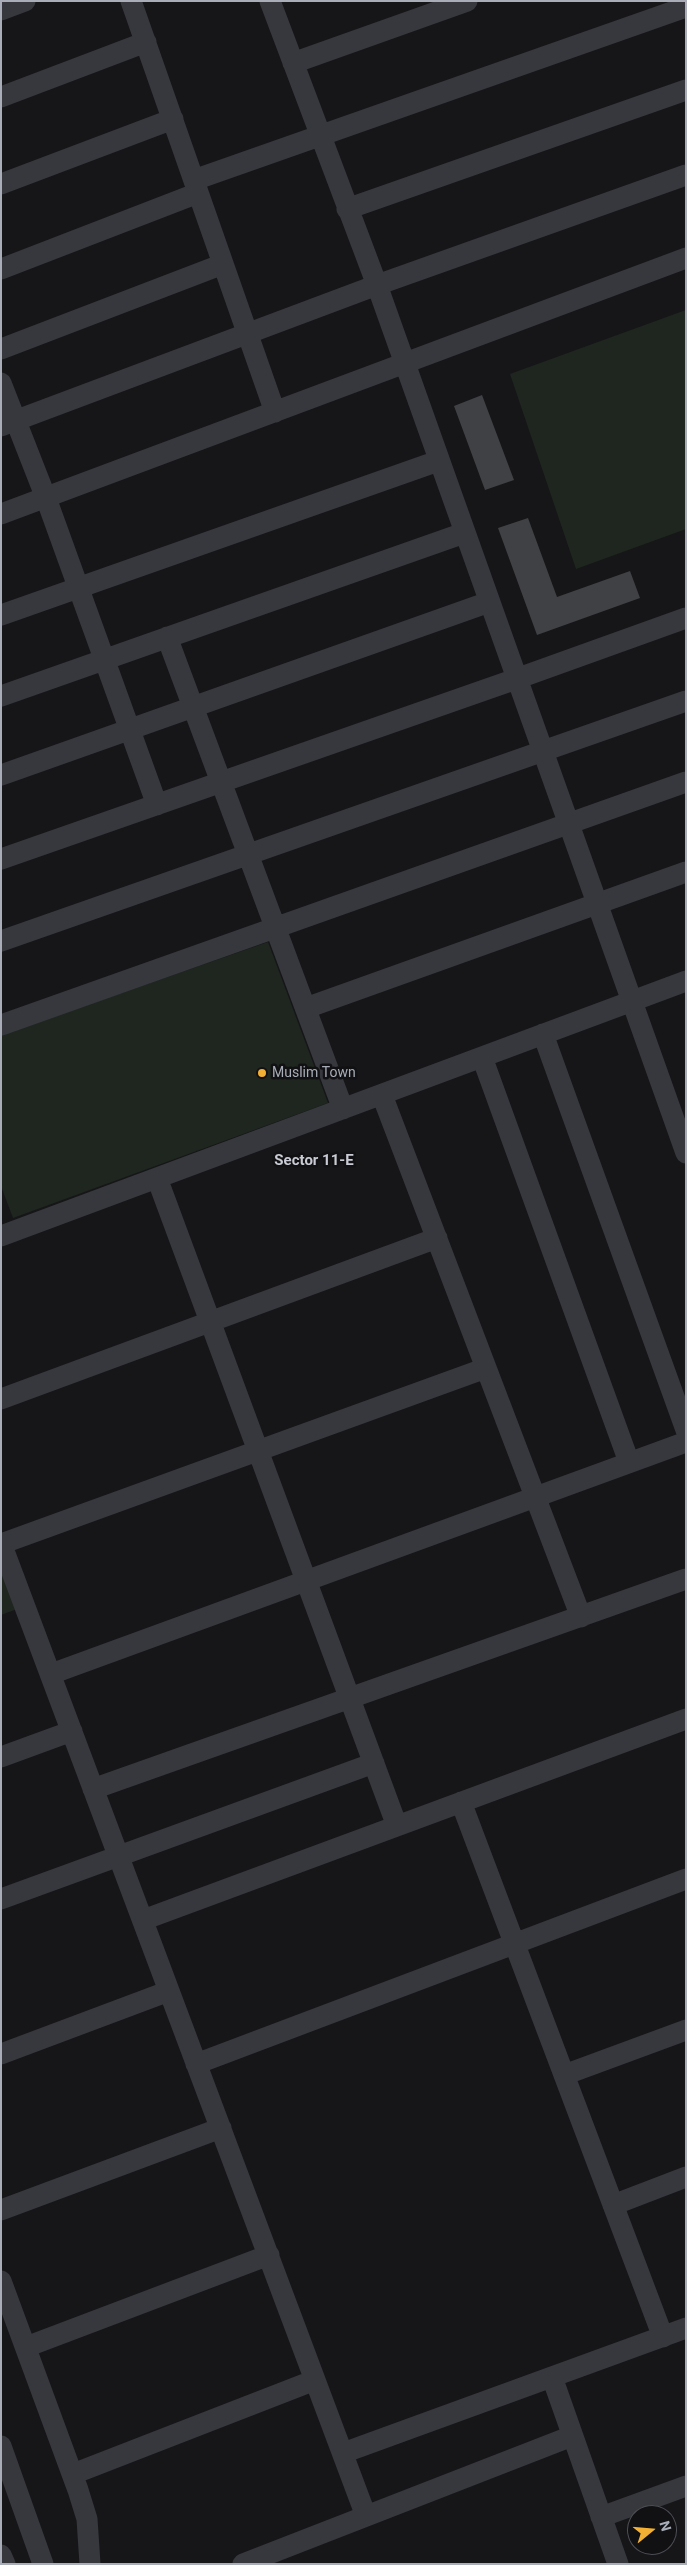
<!DOCTYPE html>
<html>
<head>
<meta charset="utf-8">
<style>
	body { margin:0 }
	#map { position:relative; width:687px; height:2565px; overflow:hidden; background:#161618; font-family:Roboto,sans-serif }
	canvas { display:block }
	.frame { position:absolute; inset:0; border:2px solid #a8adb8; pointer-events:none }
	.north { position:absolute; left:627px; top:2505px; width:50px; height:50px; box-sizing:border-box; background:#111113; border:1px solid #4d4f55; border-radius:50%; rotate:73deg; font-size:14px; font-weight:700; line-height:20px; text-align:center; color:#a8adb8 }
	.north::after { content:''; display:block; margin:auto; width:18px; height:22px; background:#f2b134; clip-path:polygon(50% 0,100% 100%,50% 72%,0 100%) }
</style>
</head>
<body>
<div id="map">
<canvas width="687" height="2565"></canvas>
<div class="frame"></div>
<div class="north">N</div>
</div>
<script>
const c = document.querySelector('canvas').getContext('2d');
c.lineJoin = 'round';
function fill(path, color) { c.fillStyle = color; c.fill(path, 'evenodd'); }
const toPath = rows => new Path2D(rows.map(r => 'M' + r).join(''));
function strokePath(path, color, width, dash) { c.strokeStyle = color; c.lineWidth = width; c.lineCap = dash ? 'butt' : 'round'; c.setLineDash(dash || []); c.stroke(path); }
function label(font, color, halo, rows, align = 'center') {
  c.font = font + ' Roboto,sans-serif'; c.lineWidth = 5; c.setLineDash([]); c.textBaseline = 'middle'; c.strokeStyle = halo; c.fillStyle = color; for (const [text, x, y, turn = 0] of rows) {
    c.save(); c.translate(x, y); c.rotate((+turn || 0) * Math.PI / 180); c.textAlign = isNaN(turn) ? turn : align; if (halo) c.strokeText(text, 0, 0); c.fillText(text, 0, 0); c.restore();
  }
}
fill(toPath([
	[686,310,686,529,576,569,510,374],
	[268,942,328,1103,13,1218,1,1186,1,1035],
	[1,1543,25,1606,1,1615]
]), '#1e261f');
fill(toPath([
	[482,395,514,480,485,490,454,406],
	[528,518,557,597,630,571,640,598,537,635,498,528]
]), '#404145');
strokePath(toPath([
	[131,1,275,412],
	[270,1,377,285,686,1153],
	[1,10,25,1],
	[293,63,467,1],
	[1,97,146,42],
	[194,180,686,7],
	[1,184,173,119],
	[347,209,686,90],
	[1,269,198,193],
	[1,349,223,264],
	[1,383,46,498,157,805],
	[1,426,377,285,686,175],
	[1,514,686,258],
	[1,615,438,461],
	[167,637,343,1109],
	[1,696,464,533],
	[1,775,489,602],
	[1,859,516,679,686,618],
	[1,941,686,701],
	[306,1008,686,872],
	[1,1025,686,782],
	[543,1034,686,1430],
	[482,1057,629,1462],
	[382,1095,581,1617],
	[157,1178,397,1826],
	[1,1236,686,981],
	[1,1399,437,1238],
	[1,1543,366,2516],
	[1,1544,486,1368],
	[51,1674,686,1442],
	[1,1757,72,1731],
	[93,1789,686,1579],
	[461,1802,663,2337],
	[1,1899,374,1763],
	[143,1920,686,1719],
	[1,2054,169,1991],
	[196,2064,686,1879],
	[564,2075,686,2030],
	[613,2205,686,2177],
	[1,2210,221,2128],
	[1,2281,78,2490,87,2519,90,2564],
	[26,2347,269,2255],
	[552,2377,618,2564],
	[1,2446,43,2564],
	[343,2453,686,2328],
	[73,2474,315,2380],
	[601,2517,686,2486],
	[1,2555,5,2564],
	[243,2564,572,2436]
]), '#37383d', 21);
for (const [x, y, r, color] of [
	[262,1073,5,"#f2b134"]
]) { const dot = new Path2D(); dot.arc(x, y, r, 0, 2 * Math.PI); c.fillStyle = color; c.fill(dot); strokePath(dot, '#111113', 2); }
label('14px', '#a8adb8', '#111113', [
	["Muslim Town",272,1073]
], 'left');
label('bold 15px', '#c9ccd4', '#111113', [
	["Sector 11-E",314,1161]
]);
</script>
</body>
</html>
